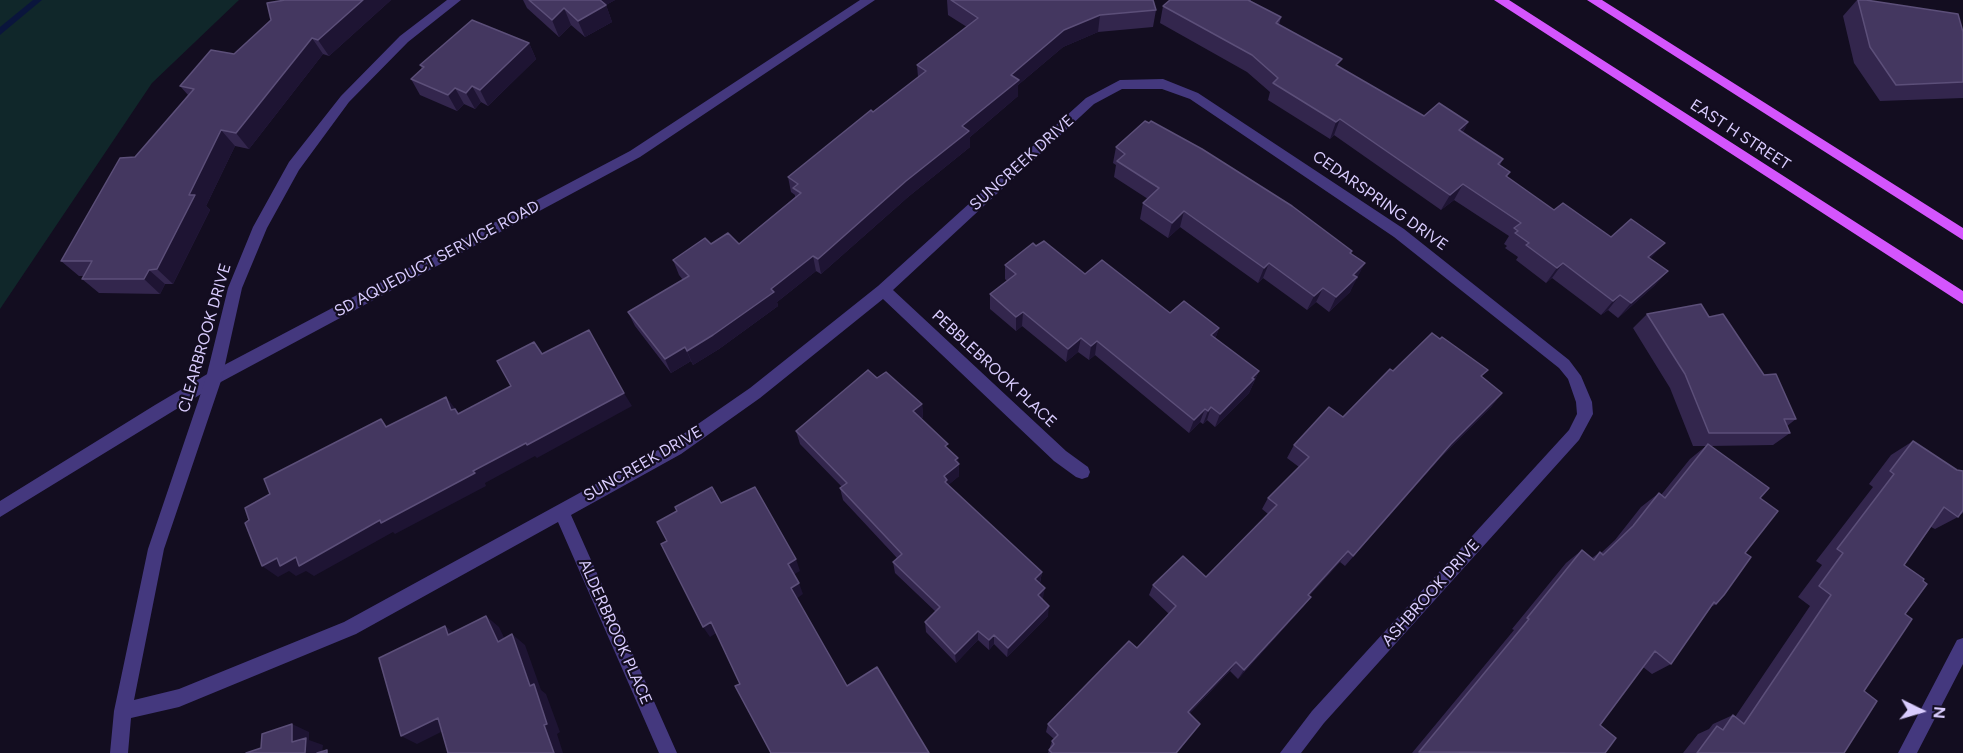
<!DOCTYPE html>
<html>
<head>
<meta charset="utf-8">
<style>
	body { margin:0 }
	#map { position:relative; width:1963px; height:753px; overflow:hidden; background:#130d20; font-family:Figtree,sans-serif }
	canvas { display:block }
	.north { position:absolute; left:1891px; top:681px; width:60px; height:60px; -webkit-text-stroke:4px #130d20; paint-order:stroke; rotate:95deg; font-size:16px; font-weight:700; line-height:24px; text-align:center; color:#d9ccfe }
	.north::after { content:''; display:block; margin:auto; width:21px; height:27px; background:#d9ccfe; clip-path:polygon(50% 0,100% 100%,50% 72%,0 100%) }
</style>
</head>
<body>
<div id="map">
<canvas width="1963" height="753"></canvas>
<div class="north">N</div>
</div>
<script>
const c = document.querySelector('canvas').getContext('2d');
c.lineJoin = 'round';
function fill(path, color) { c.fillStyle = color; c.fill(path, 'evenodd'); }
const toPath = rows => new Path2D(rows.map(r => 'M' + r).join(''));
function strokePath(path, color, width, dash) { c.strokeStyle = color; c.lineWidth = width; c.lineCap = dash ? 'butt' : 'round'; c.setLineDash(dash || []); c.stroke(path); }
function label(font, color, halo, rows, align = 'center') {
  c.font = font + ' Figtree,sans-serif'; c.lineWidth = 4.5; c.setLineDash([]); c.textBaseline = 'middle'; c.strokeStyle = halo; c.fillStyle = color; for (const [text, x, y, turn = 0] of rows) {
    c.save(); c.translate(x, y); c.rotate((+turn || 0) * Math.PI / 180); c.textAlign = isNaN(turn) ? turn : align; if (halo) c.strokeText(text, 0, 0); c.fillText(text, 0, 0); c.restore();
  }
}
fill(toPath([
	[0,0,239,0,152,83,0,309]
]), '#10272a');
fill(toPath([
	[33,0,42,0,0,35,0,27,33,0]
]), '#0a153c');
fill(toPath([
	[860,0,875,0,640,157,219,383,0,517,0,501,155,405,209,373,630,151,860,0]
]), '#44387e');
fill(toPath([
	[447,0,461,0,408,42,349,102,299,170,267,228,242,288,222,378,164,549,134,700,179,689,344,622,669,444,750,388,878,286,1086,98,1120,80,1163,79,1198,93,1404,229,1569,360,1581,376,1592,402,1593,414,1579,440,1324,723,1301,753,1280,753,1312,711,1569,430,1577,414,1576,402,1568,379,1559,368,1394,237,1190,99,1162,89,1122,89,1094,104,893,290,1066,451,1088,467,1090,472,1088,477,1082,479,1076,477,1054,461,883,299,760,398,681,454,571,515,677,753,659,753,558,522,356,634,179,707,131,718,128,753,110,753,114,711,148,549,206,378,228,288,253,227,289,162,341,96,400,36,447,0],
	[1963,638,1963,664,1917,753,1898,753,1957,640,1963,638]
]), '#44387e');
fill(toPath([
	[1494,0,1509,0,1963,291,1963,304,1494,0],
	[1587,0,1602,0,1963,228,1963,240,1587,0]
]), '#d455fd');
fill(toPath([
	[391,0,329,56,323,54,249,149,235,146,206,206,210,210,173,284,165,284,160,294,99,293,82,279,84,276,79,276,61,261,135,157,188,95,180,86,234,54,271,20],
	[523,0,615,0,606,5,612,22,585,37,571,25,559,37,527,8],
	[947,0,1153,0,1156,10,1153,27,1098,32,1063,47,1018,85,1018,96,970,137,970,147,908,197,821,274,816,271,777,302,778,306,719,349,693,365,691,361,671,373,635,326,628,312,683,280,679,275,673,260,711,244,739,244,795,197,795,195,791,192,788,177,918,77,917,65,967,27,948,15],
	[1170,0,1251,0,1251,1,1281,17,1279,25,1339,67,1424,116,1468,122,1463,132,1503,159,1500,165,1510,172,1507,177,1554,210,1611,237,1650,259,1668,271,1654,286,1618,318,1608,310,1601,315,1552,278,1546,283,1516,260,1518,257,1505,248,1507,246,1504,244,1509,236,1454,200,1441,210,1334,135,1330,139,1268,100,1270,92,1247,72,1160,23,1163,6],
	[1857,0,1866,0,1963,32,1963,98,1880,101,1854,63,1843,16],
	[529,43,536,59,488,106,481,102,475,109,464,104,457,111,420,95,411,79,422,69,420,65],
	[1116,147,1352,251,1351,253,1358,278,1355,280,1350,292,1329,312,1316,302,1307,310,1263,278,1258,283,1180,227,1168,238,1140,219,1143,203,1148,199,1114,177,1116,165,1113,163],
	[1036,246,1085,274,1170,313,1219,328,1215,339,1259,371,1249,393,1215,427,1207,420,1203,424,1200,422,1189,433,1095,355,1089,360,1078,352,1066,362,1022,326,1016,331,990,309,990,294,1007,281,1005,279,1005,265],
	[1647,314,1709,317,1764,375,1796,419,1787,426,1790,433,1773,445,1710,446,1760,498,1745,553,1716,604,1711,607,1671,664,1652,674,1643,667,1600,725,1605,753,1412,753,1514,630,1512,629,1566,563,1582,550,1592,558,1600,552,1601,553,1615,540,1641,507,1659,493,1661,495,1690,459,1706,446,1693,446,1670,388,1633,328],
	[1393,371,1482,377,1502,393,1491,407,1441,457,1345,566,1340,562,1309,596,1311,597,1303,607,1238,679,1230,671,1189,714,1200,724,1177,753,1048,753,1052,741,1054,739,1046,732,1048,724,1137,648,1169,614,1149,595,1153,585,1206,577,1268,514,1262,509,1268,498,1299,467,1287,458,1294,445,1343,417],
	[877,378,922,404,923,417,921,419,948,449,958,458,959,476,948,485,1042,572,1040,583,1043,598,1042,599,1048,616,1007,657,994,644,989,650,978,640,956,663,926,632,925,622,936,612,895,573,893,562,897,558,843,500,840,488,842,487,800,444,796,431],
	[1913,441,1957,470,1963,471,1963,513,1960,515,1958,517,1935,529,1931,527,1904,565,1905,614,1864,691,1844,753,1683,753,1698,734,1709,729,1713,724,1733,715,1735,717,1810,606,1798,597,1822,565,1816,561,1873,487,1869,484,1891,455]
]), '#33264d');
fill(toPath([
	[363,0,391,0,329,56,318,40],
	[594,0,615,0,606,5,612,22,585,37,578,21],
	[564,8,571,25,559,37,552,20],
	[1100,15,1098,32,1063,47,1018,85,1018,96,970,137,970,147,908,197,821,274,818,259,962,126,1011,75,1064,30],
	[312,38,323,54,249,149,236,133],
	[529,43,536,59,488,106,480,90],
	[472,86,481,102,475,109,466,93],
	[455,88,464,104,457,111,448,95],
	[1340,119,1334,135,1330,139,1336,122],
	[1468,122,1460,138,1459,130],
	[221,130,235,146,206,206,210,210,173,284,157,269,189,195],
	[1463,184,1454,200,1441,210,1450,195],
	[1184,211,1180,227,1168,238,1172,223],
	[1665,243,1651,258,1635,272,1648,257],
	[813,256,816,271,777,302,778,306,719,349,693,365,687,351,771,289],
	[1269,263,1263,278,1258,283,1264,268],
	[1365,263,1350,292,1329,312,1336,297,1353,275],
	[1563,263,1552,278,1546,283,1557,268],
	[149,270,165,284,160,294,144,279],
	[1668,271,1654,286,1618,318,1631,303],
	[1323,288,1316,302,1307,310,1314,296],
	[1620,295,1608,310,1601,315,1613,301],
	[1023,312,1022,326,1016,331,1016,317],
	[1219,328,1214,342,1211,335],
	[1081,338,1078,352,1066,362,1068,349],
	[1097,341,1095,355,1089,360,1091,346],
	[685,347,691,361,671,373,665,359],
	[1259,371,1249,393,1215,427,1220,414],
	[624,393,632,406,537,458,535,456,485,483,486,486,395,534,393,532,314,576,306,571,296,576,289,571,278,577,262,566,277,558,296,557,380,520,526,443],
	[1502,393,1491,407,1441,457,1345,566,1451,444],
	[446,397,466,422,451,410],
	[922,404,923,417,915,424,913,411],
	[1211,407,1207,420,1203,424,1208,411],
	[1205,409,1200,422,1189,433,1194,420],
	[958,458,959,476,945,488,944,476,955,460],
	[1348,551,1340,562,1300,605,1308,595],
	[796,559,800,571,793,575,788,564],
	[1042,572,1040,582,1034,590,1035,579],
	[799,583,803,594,796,599,791,588],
	[1045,588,1043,598,1037,605,1038,595],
	[1311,597,1303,607,1238,679,1244,670],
	[1049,606,1048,616,1007,657,1008,648],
	[486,616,499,627,511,652,498,642],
	[711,622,718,632,710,637,703,627],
	[445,626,460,637,448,635],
	[978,631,978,640,956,663,955,654],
	[512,634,525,645,541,690,546,694,560,732,557,734,563,753,554,753],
	[994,635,994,644,989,650,989,640],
	[1236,662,1230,671,1183,720,1188,712],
	[438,718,453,726,417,744,401,736],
	[292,724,309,732,309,740,323,745,322,753,305,753,292,742]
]), '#1e1433');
const building = toPath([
	[285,0,363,0,318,40,312,38,236,133,221,130,189,195,195,195,157,269,149,270,144,279,82,279,92,261,61,261,120,158,135,157,194,89,180,86,211,50,234,54,271,20,267,3,285,0],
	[529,0,600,0,606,5,578,21,564,8,552,20,529,0],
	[951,0,1153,0,1156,10,1100,15,1064,30,1011,75,1019,80,962,126,969,131,906,181,818,259,813,256,771,289,774,292,713,335,687,351,685,347,665,359,628,312,689,276,673,260,705,238,711,244,728,233,739,244,801,193,793,188,798,184,788,177,871,110,873,112,926,71,917,65,978,18,951,0],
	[1170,0,1248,0,1281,17,1276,23,1342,59,1336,65,1424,116,1439,103,1468,122,1459,130,1503,159,1498,164,1510,172,1506,176,1554,210,1563,203,1611,237,1631,219,1665,243,1648,257,1668,271,1631,303,1620,295,1613,301,1563,263,1557,268,1526,245,1529,243,1515,233,1518,231,1514,228,1521,223,1463,184,1450,195,1340,119,1336,122,1273,83,1278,78,1252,55,1163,6,1170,0],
	[1858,0,1866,0,1958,14,1963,32,1963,82,1896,85,1870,47,1858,0],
	[472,20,529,43,480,90,472,86,466,93,455,88,448,95,411,79,424,67,420,65,472,20],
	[1145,121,1149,123,1151,121,1202,149,1292,206,1352,251,1350,253,1365,263,1353,275,1357,277,1336,297,1323,288,1314,296,1269,263,1264,268,1184,211,1172,223,1143,203,1159,188,1117,161,1125,154,1116,147,1145,121],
	[1044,241,1085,274,1102,260,1170,313,1184,301,1219,328,1211,335,1259,371,1252,378,1254,379,1220,414,1211,407,1208,411,1205,409,1194,420,1097,341,1091,346,1081,338,1068,349,1023,312,1016,317,990,294,1016,274,1005,265,1033,243,1036,246,1044,241],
	[1701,304,1709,317,1723,314,1764,375,1776,374,1796,419,1784,419,1790,433,1709,433,1685,374,1647,314,1701,304],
	[589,330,624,393,527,445,526,443,473,471,475,473,381,523,380,520,299,566,296,557,280,566,277,558,262,566,245,523,249,520,245,508,270,494,264,479,381,419,386,427,446,397,451,410,455,409,458,414,511,386,497,361,534,342,542,354,589,330],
	[1432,333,1440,339,1442,337,1488,370,1481,376,1502,393,1451,444,1353,556,1348,551,1308,595,1311,597,1244,670,1236,662,1188,712,1200,724,1176,753,1052,753,1049,750,1054,744,1052,741,1058,735,1048,724,1129,641,1137,648,1176,606,1153,585,1183,556,1206,577,1277,505,1268,498,1309,457,1294,445,1329,407,1343,417,1390,369,1393,371,1432,333],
	[868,370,877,378,886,372,922,404,913,411,948,444,945,446,958,458,955,460,959,464,944,476,947,480,945,482,1042,572,1035,579,1045,588,1038,595,1049,606,1008,648,994,635,989,640,978,631,955,654,925,622,940,607,893,562,902,554,840,488,847,483,796,431,868,370],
	[1913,441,1957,470,1963,471,1963,510,1958,517,1944,507,1904,565,1924,579,1923,581,1927,584,1905,614,1912,619,1864,691,1877,701,1844,753,1697,753,1717,726,1723,730,1733,715,1744,724,1831,595,1819,586,1843,553,1837,549,1894,474,1890,471,1913,441],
	[1708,444,1769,488,1760,498,1778,511,1745,553,1751,557,1724,595,1716,604,1714,602,1671,664,1655,651,1600,725,1616,738,1605,753,1419,752,1529,619,1527,618,1582,550,1594,560,1600,552,1603,555,1633,526,1659,493,1665,498,1708,444],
	[712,487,721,503,755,487,796,559,788,564,799,583,791,588,847,686,877,667,929,753,771,753,735,686,740,684,711,622,703,627,661,544,667,541,657,522,677,511,675,507,712,487],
	[486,616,498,642,512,634,530,686,534,684,547,724,544,725,554,753,448,753,438,718,401,736,379,658,445,626,448,635,486,616],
	[292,724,292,742,306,738,305,753,246,753,261,748,262,734,292,724],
	[327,750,327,753,317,753,327,750]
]);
fill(building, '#443760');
strokePath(building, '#5c4f79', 1.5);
label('16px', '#d9ccfe', '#130d20', [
	["EAST H STREET",1740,135,33],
	["SUNCREEK DRIVE",1022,163,-42],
	["CEDARSPRING DRIVE",1380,201,35],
	["SD AQUEDUCT SERVICE ROAD",437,259,-28],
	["CLEARBROOK DRIVE",205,338,-74],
	["PEBBLEBROOK PLACE",994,369,43],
	["SUNCREEK DRIVE",643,464,-30],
	["ASHBROOK DRIVE",1431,593,-48],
	["ALDERBROOK PLACE",615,632,66]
]);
</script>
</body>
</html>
